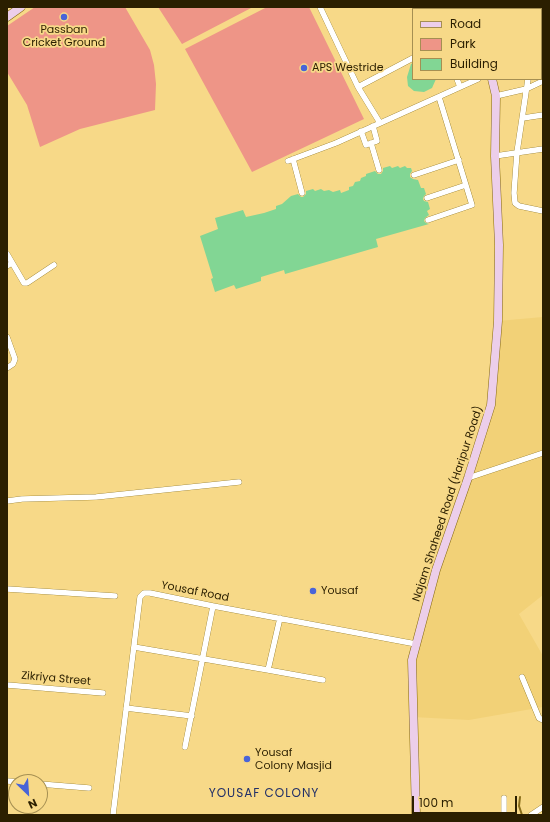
<!DOCTYPE html>
<html>
<head>
<meta charset="utf-8">
<style>
	body { margin:0 }
	#map { position:relative; width:550px; height:822px; overflow:hidden; background:#f7d988; font-family:Poppins,sans-serif }
	canvas { display:block }
	.frame { position:absolute; inset:0; border:8px solid #2b1f00; pointer-events:none }
	.legend { position:absolute; left:412px; top:8px; width:130px; height:72px; box-sizing:border-box; background:#f7d988; border:1px solid #a58f52; margin:0; padding:5px 7px; list-style:none; font-size:12px; color:#2b1f00 }
	.legend li { display:flex; align-items:center; gap:8px; height:20px }
	.legend b { width:20px; border:1px solid #a58f52 }
	.north { position:absolute; left:8px; top:774px; width:40px; height:40px; box-sizing:border-box; background:#f7d988; border:1px solid #a58f52; border-radius:50%; rotate:155deg; font-size:11px; font-weight:700; line-height:16px; text-align:center; color:#2b1f00 }
	.north::after { content:''; display:block; margin:auto; width:14px; height:18px; background:#4964d8; clip-path:polygon(50% 0,100% 100%,50% 72%,0 100%) }
	.scale { position:absolute; left:412px; top:796px; width:105px; height:18px; box-sizing:border-box; border:2px solid #2b1f00; border-top:0; padding-left:5px; font-size:12px; line-height:14px; white-space:nowrap; color:#2b1f00; -webkit-text-stroke:3px #f7d988; paint-order:stroke }
</style>
</head>
<body>
<div id="map">
<canvas width="550" height="822"></canvas>
<div class="frame"></div>
<ul class="legend">
<li><b style="height:5px;background:#ecceea"></b>Road</li>
<li><b style="height:11px;background:#ee9587"></b>Park</li>
<li><b style="height:11px;background:#82d694"></b>Building</li>
</ul>
<div class="north">N</div>
<div class="scale">100 m</div>
</div>
<script>
const c = document.querySelector('canvas').getContext('2d');
c.lineJoin = 'round';
function fill(path, color) { c.fillStyle = color; c.fill(path, 'evenodd'); }
const toPath = rows => new Path2D(rows.map(r => 'M' + r).join(''));
function strokePath(path, color, width, dash) { c.strokeStyle = color; c.lineWidth = width; c.lineCap = dash ? 'butt' : 'round'; c.setLineDash(dash || []); c.stroke(path); }
function label(font, color, halo, rows, align = 'center') {
  c.font = font + ' Poppins,sans-serif'; c.lineWidth = 3.5; c.setLineDash([]); c.textBaseline = 'middle'; c.strokeStyle = halo; c.fillStyle = color; for (const [text, x, y, turn = 0] of rows) {
    c.save(); c.translate(x, y); c.rotate((+turn || 0) * Math.PI / 180); c.textAlign = isNaN(turn) ? turn : align; if (halo) c.strokeText(text, 0, 0); c.fillText(text, 0, 0); c.restore();
  }
}
fill(toPath([
	[543,317,543,595,519,614,543,656,543,707,469,720,413,717,412,660,436,570,492,405,498,321]
]), '#f2d177');
fill(toPath([
	[35,7,125,7,150,50,154,65,156,84,155,110,80,129,40,147,27,105,7,72,7,26],
	[158,7,253,7,182,44],
	[267,7,309,7,364,119,252,172,185,49]
]), '#ee9587');
strokePath(toPath([
	[520,797,519,806,522,815]
]), '#896d19', 2);
fill(toPath([
	[413,63,413,79,436,79,432,88,424,92,414,91,408,86,407,77,411,64],
	[390,166,392,168,398,166,400,168,405,166,407,168,411,168,412,171,410,174,410,177,413,179,418,180,421,188,424,188,426,194,424,196,423,199,424,201,428,202,430,209,427,211,429,215,425,218,424,221,426,223,429,224,376,239,378,247,285,274,284,270,261,277,261,281,236,289,234,285,215,292,211,279,213,278,200,236,218,229,215,218,243,210,246,217,264,213,276,209,276,206,282,204,291,196,298,194,301,197,303,197,306,194,306,191,313,189,315,191,321,189,324,191,329,190,333,192,340,190,341,193,349,190,349,187,353,186,355,182,360,181,361,178,366,176,366,174,375,171,378,174,381,174,383,171,383,168]
]), '#82d694');
const minor = toPath([
	[320,7,358,87,380,123],
	[521,9,524,7],
	[457,79,460,87],
	[528,79,517,152,514,193,515,203,519,206,543,211],
	[358,87,413,58],
	[496,96,526,89,543,81],
	[523,118,543,115],
	[361,131,366,145,377,141,373,126],
	[371,143,379,170],
	[495,156,543,149],
	[293,159,302,193],
	[288,161,336,143,478,79],
	[414,175,459,160],
	[427,198,466,185],
	[428,220,472,205,439,97],
	[7,254,24,283,27,283,54,265],
	[7,266,12,263],
	[7,337,15,359,13,364,7,368],
	[468,478,543,453],
	[7,501,22,499,96,497,239,482],
	[7,589,115,596],
	[134,647,268,670,323,680],
	[268,670,280,618],
	[522,677,539,718,543,720],
	[7,685,103,693],
	[126,708,192,716],
	[185,747,213,606],
	[7,781,20,782],
	[40,784,89,788],
	[113,815,140,597,144,593,150,593,213,606,416,644],
	[504,815,504,798],
	[531,815,543,807]
]);
const secondary = toPath([
	[463,7,463,9],
	[7,17,21,7],
	[416,815,412,660,436,570,468,478,491,405,498,321,499,245,495,156,496,96,492,79]
]);
strokePath(minor, '#866a0e', 6);
strokePath(secondary, '#866a0e', 9);
strokePath(minor, '#fff', 5.5);
strokePath(secondary, '#ecceea', 8);
for (const [x, y, r, color] of [
	[64,17,4,"#4964d8"],
	[304,68,4,"#4964d8"],
	[313,591,4,"#4964d8"],
	[247,759,4,"#4964d8"]
]) { const dot = new Path2D(); dot.arc(x, y, r, 0, 2 * Math.PI); c.fillStyle = color; c.fill(dot); strokePath(dot, '#f7d988', 1.5); }
label('11px', '#2b1f00', '#f7d988', [
	["Passban",64,30,"center"],
	["Cricket Ground",64,43,"center"],
	["APS Westride",312,68],
	["Yousaf",321,591],
	["Yousaf",255,753],
	["Colony Masjid",255,766]
], 'left');
label('11px', '#2b1f00', '#f7d988', [
	["Najam Shaheed Road (Haripur Road)",448,504,-72],
	["Yousaf Road",195,592,11],
	["Zikriya Street",56,679,5]
]);
c.letterSpacing = '1px';
label('12px', '#223068', '#f7d988', [
	["YOUSAF COLONY",264,794]
]);
c.letterSpacing = '0px';
</script>
</body>
</html>
